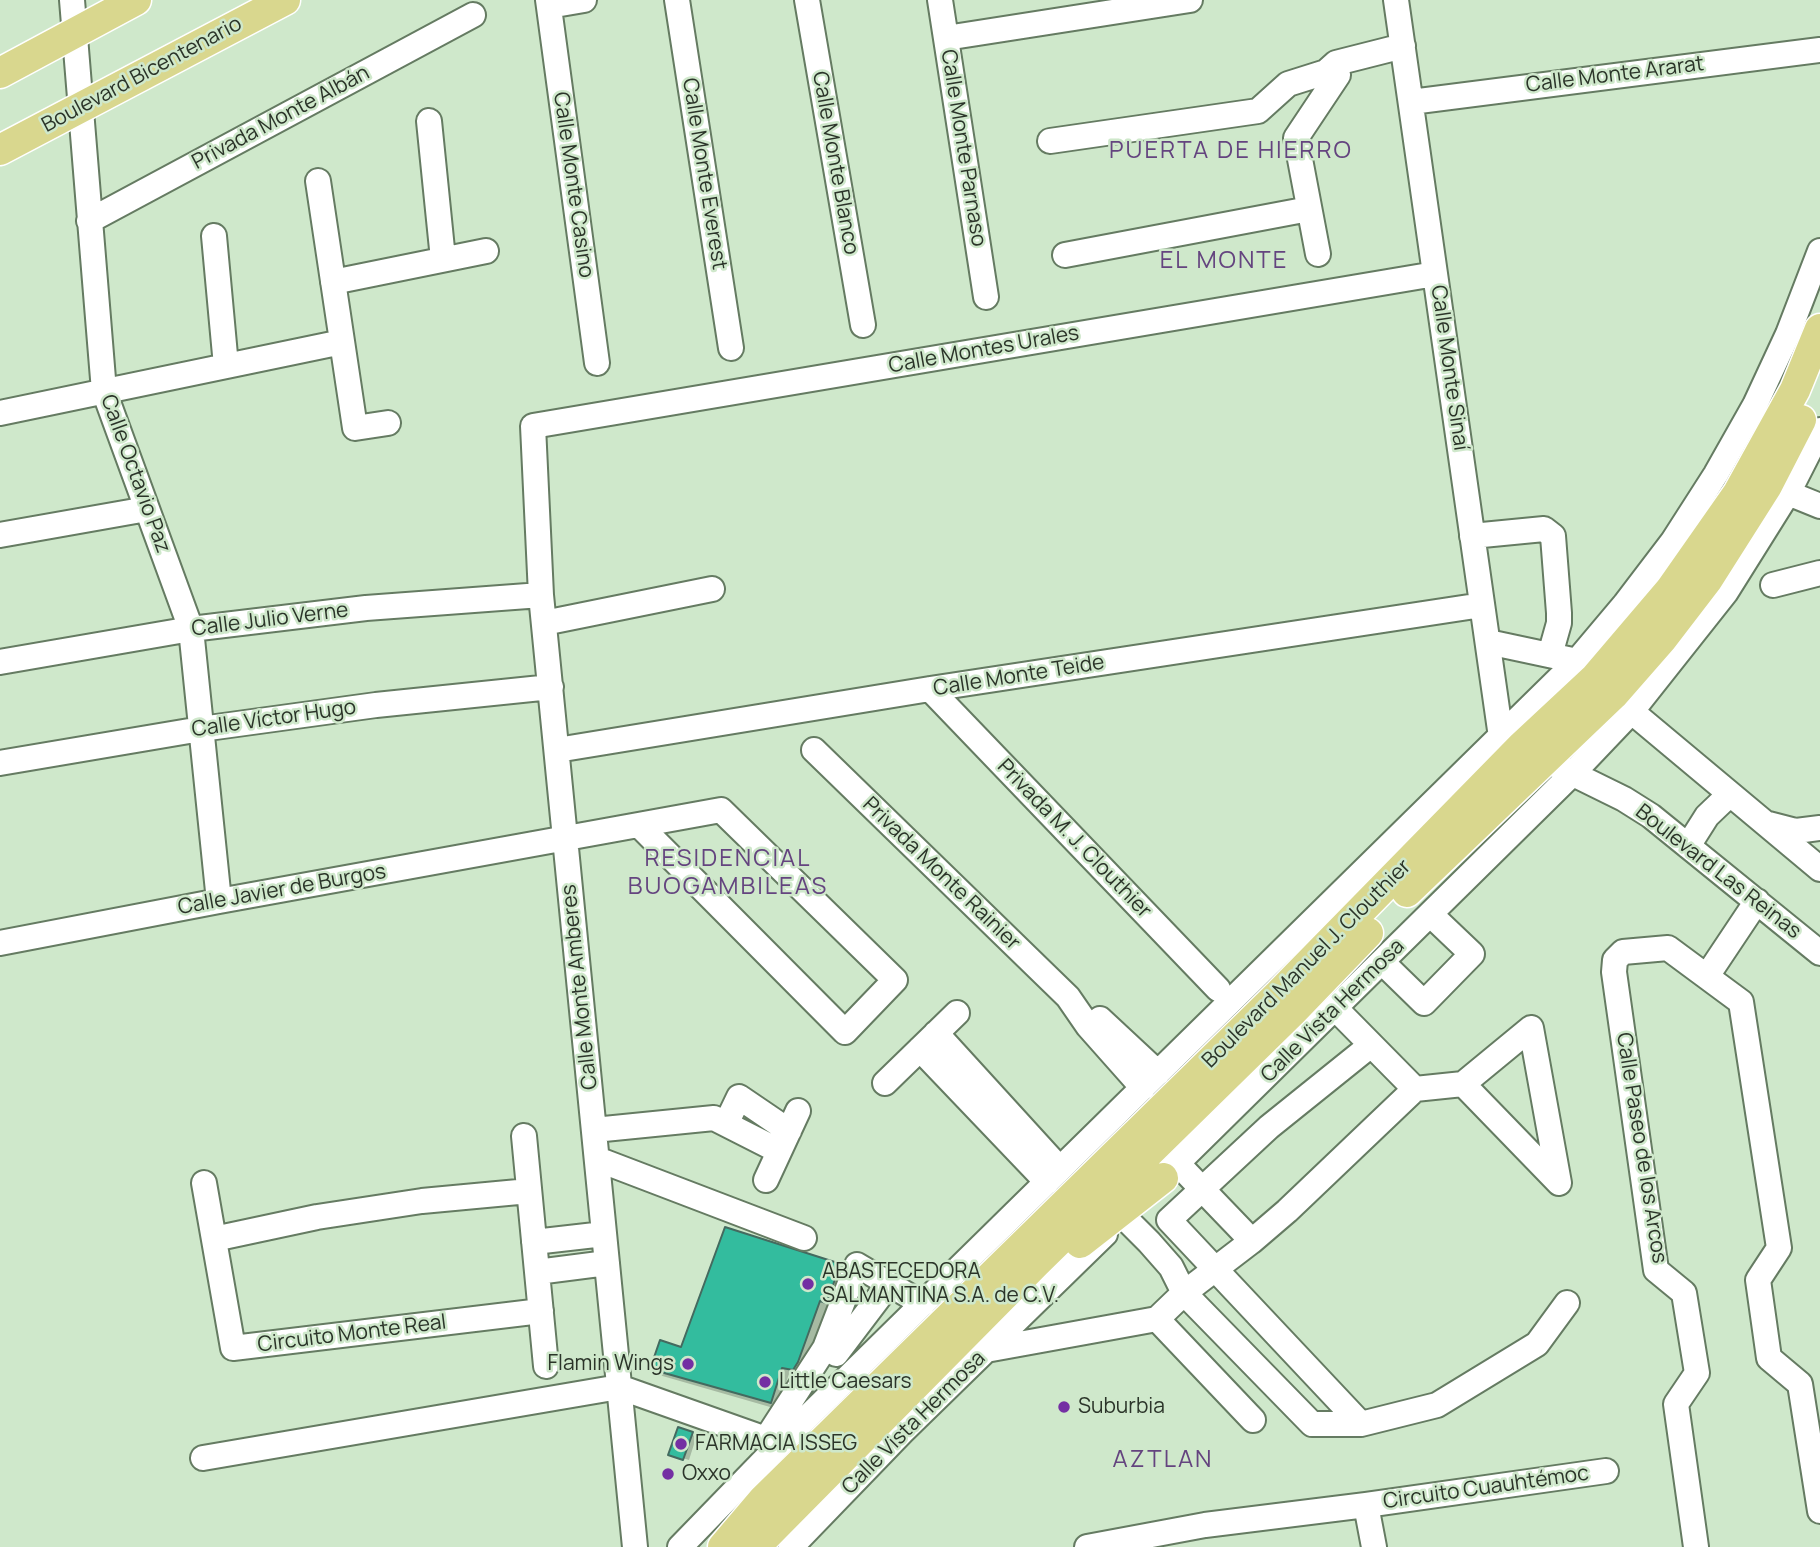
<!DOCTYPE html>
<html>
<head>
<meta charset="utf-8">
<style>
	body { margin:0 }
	canvas { display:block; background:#cfe8cb }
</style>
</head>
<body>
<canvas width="1820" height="1547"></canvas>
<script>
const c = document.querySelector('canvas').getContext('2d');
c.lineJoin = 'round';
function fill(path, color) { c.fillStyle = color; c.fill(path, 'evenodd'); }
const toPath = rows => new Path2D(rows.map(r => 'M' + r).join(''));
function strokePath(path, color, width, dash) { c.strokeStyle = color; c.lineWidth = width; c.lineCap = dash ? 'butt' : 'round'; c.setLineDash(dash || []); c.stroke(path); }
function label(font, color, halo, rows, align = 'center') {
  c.font = font + ' Manrope,sans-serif'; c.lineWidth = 5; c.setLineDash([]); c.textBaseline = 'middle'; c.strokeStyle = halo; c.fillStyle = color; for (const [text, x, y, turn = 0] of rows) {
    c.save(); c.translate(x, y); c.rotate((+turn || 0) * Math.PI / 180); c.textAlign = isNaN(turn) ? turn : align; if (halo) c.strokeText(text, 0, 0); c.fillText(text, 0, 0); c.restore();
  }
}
fill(toPath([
	[726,1229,840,1266,847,1273,834,1309,827,1306,805,1369,800,1376,789,1374,777,1409,659,1375,652,1368,682,1349],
	[692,1434,696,1438,689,1460,673,1455,673,1457,671,1455]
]), '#0003');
const building = toPath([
	[725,1227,841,1264,826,1303,820,1301,798,1362,793,1370,782,1368,771,1403,650,1369,660,1340,681,1347,725,1227],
	[678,1427,693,1432,683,1460,668,1455,678,1427]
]);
fill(building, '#33bc9e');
strokePath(building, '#446a5f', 2);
const minor = toPath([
	[72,0,104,391,191,629,219,901],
	[548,0,597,363],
	[677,0,731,348],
	[807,0,863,325],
	[940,0,986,297],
	[1396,0,1501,737,1511,742],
	[549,6,584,0],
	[946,38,1190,0],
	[1411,102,1820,50],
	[429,121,443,259],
	[1050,141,1258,111,1288,84,1326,72,1336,63,1403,46],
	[318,181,355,428,388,423],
	[89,221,473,15],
	[214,236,226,366],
	[1318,254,1296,138,1338,75,1336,63],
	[1065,255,1309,209],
	[333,282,486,251],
	[0,413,342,342],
	[1788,493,1820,506],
	[0,535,147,509],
	[1472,536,1544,529,1553,536,1559,613,1559,623,1550,655],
	[1773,585,1820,573],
	[544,623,712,589],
	[1488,642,1577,661,1585,669],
	[0,662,191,629,366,608,541,595],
	[930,689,1218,989],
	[1619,701,1820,869],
	[557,750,930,689,1482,605],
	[814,750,1068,997,1088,1026,1143,1088],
	[0,763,201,729,376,705,551,687],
	[1559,767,1624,799,1651,816,1820,953],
	[1769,824,1796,831,1820,828],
	[1688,846,1707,816,1730,794],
	[0,943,219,901,721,810,895,980,845,1032,639,825],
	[1382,962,1424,1003,1472,954,1430,914],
	[1707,976,1757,901],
	[1100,1019,1158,1073],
	[936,1033,1060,1169],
	[920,1049,1047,1182],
	[885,1083,957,1013],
	[1415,1089,1463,1084,1531,1028,1559,1183,1463,1084],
	[726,1124,739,1097,789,1131],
	[594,1130,714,1118,779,1151],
	[524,1136,546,1366],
	[597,1159,804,1238],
	[1178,1164,1252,1241,1287,1211,1415,1089,1335,1008],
	[766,1180,798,1111],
	[204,1183,233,1348,541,1311],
	[1149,1191,1572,774,1631,712,1726,592,1788,493,1820,430],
	[1123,1216,1149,1242,1171,1267,1184,1293,1252,1241],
	[214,1239,317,1217,422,1201,529,1191],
	[534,1242,604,1234],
	[537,1272,607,1263],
	[1157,1319,1253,1420],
	[986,1350,1157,1319,1184,1293,1312,1424,1361,1424,1437,1405,1537,1344,1567,1303],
	[836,1354,889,1284],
	[1361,1424,1169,1220,1269,1127,1371,1045],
	[766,1439,825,1348,857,1265,923,1304],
	[203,1458,619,1387,780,1444],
	[1366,1505,1374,1547],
	[635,1547,541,595,533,426,1435,274],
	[680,1547,780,1444,1577,661,1625,604,1673,541,1716,474,1755,405,1788,334,1820,251],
	[791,1547,902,1432,1105,1234],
	[1087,1547,1205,1525,1366,1505,1606,1471],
	[1696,1547,1676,1404,1697,1373,1684,1293,1656,1270,1614,972,1615,960,1623,952,1668,948,1741,1002,1779,1248,1758,1280,1769,1358,1800,1384,1820,1511]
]);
const major = toPath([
	[0,73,136,0],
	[0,150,285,0],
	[1407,892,1613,695,1662,639,1708,579,1767,486,1801,420],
	[1080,1243,1163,1178],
	[723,1547,763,1500,1279,994,1521,747,1595,678,1670,590,1738,493,1795,390,1820,329],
	[755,1547,1036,1263,1292,1012,1368,933]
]);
strokePath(minor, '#657b62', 28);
strokePath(major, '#fff', 33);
strokePath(minor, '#fff', 24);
strokePath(major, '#d9d78e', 30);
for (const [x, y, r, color] of [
	[808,1284,7,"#742fa3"],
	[688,1364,7,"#742fa3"],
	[765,1382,7,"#742fa3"],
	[1064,1407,7,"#742fa3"],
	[681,1444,7,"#742fa3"],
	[668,1474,7,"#742fa3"]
]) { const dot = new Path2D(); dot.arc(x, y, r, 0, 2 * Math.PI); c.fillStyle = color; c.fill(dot); strokePath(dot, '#cfe8cb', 2.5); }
label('21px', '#2b3429', '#cfe8cb', [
	["Boulevard Bicentenario",142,75,-28],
	["Calle Monte Ararat",1615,75,-7],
	["Privada Monte Albán",281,118,-28],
	["Calle Monte Parnaso",963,148,81],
	["Calle Monte Blanco",835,163,80],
	["Calle Monte Everest",704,174,81],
	["Calle Monte Casino",573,185,82],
	["Calle Montes Urales",984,350,-10],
	["Calle Monte Sinaí",1449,368,82],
	["Calle Octavio Paz",135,474,70],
	["Calle Julio Verne",270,620,-7],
	["Calle Monte Teide",1019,676,-9],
	["Calle Víctor Hugo",274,719,-8],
	["Privada M. J. Clouthier",1074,839,46],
	["Boulevard Las Reinas",1718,872,38],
	["Privada Monte Rainier",941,874,44],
	["Calle Javier de Burgos",282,890,-10],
	["Boulevard Manuel J. Clouthier",1307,964,-45],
	["Calle Monte Amberes",580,987,-96],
	["Calle Vista Hermosa",1333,1011,-45],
	["Calle Paseo de los Arcos",1641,1148,81],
	["Circuito Monte Real",352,1334,-7],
	["Calle Vista Hermosa",914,1423,-45],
	["Circuito Cuauhtémoc",1486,1488,-8]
]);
label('21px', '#2b3429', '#cfe8cb', [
	["ABASTECEDORA",822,1272],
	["SALMANTINA S.A. de C.V.",822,1296],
	["Flamin Wings",674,1364,"right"],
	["Little Caesars",779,1382],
	["Suburbia",1078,1407],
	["FARMACIA ISSEG",695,1444],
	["Oxxo",682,1474]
], 'left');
c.letterSpacing = '2px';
label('24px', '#64447f', '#cfe8cb', [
	["PUERTA DE HIERRO",1231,151],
	["EL MONTE",1224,261],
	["RESIDENCIAL",728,859],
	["BUOGAMBILEAS",728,887],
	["AZTLAN",1163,1460]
]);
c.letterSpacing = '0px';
</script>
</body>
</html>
